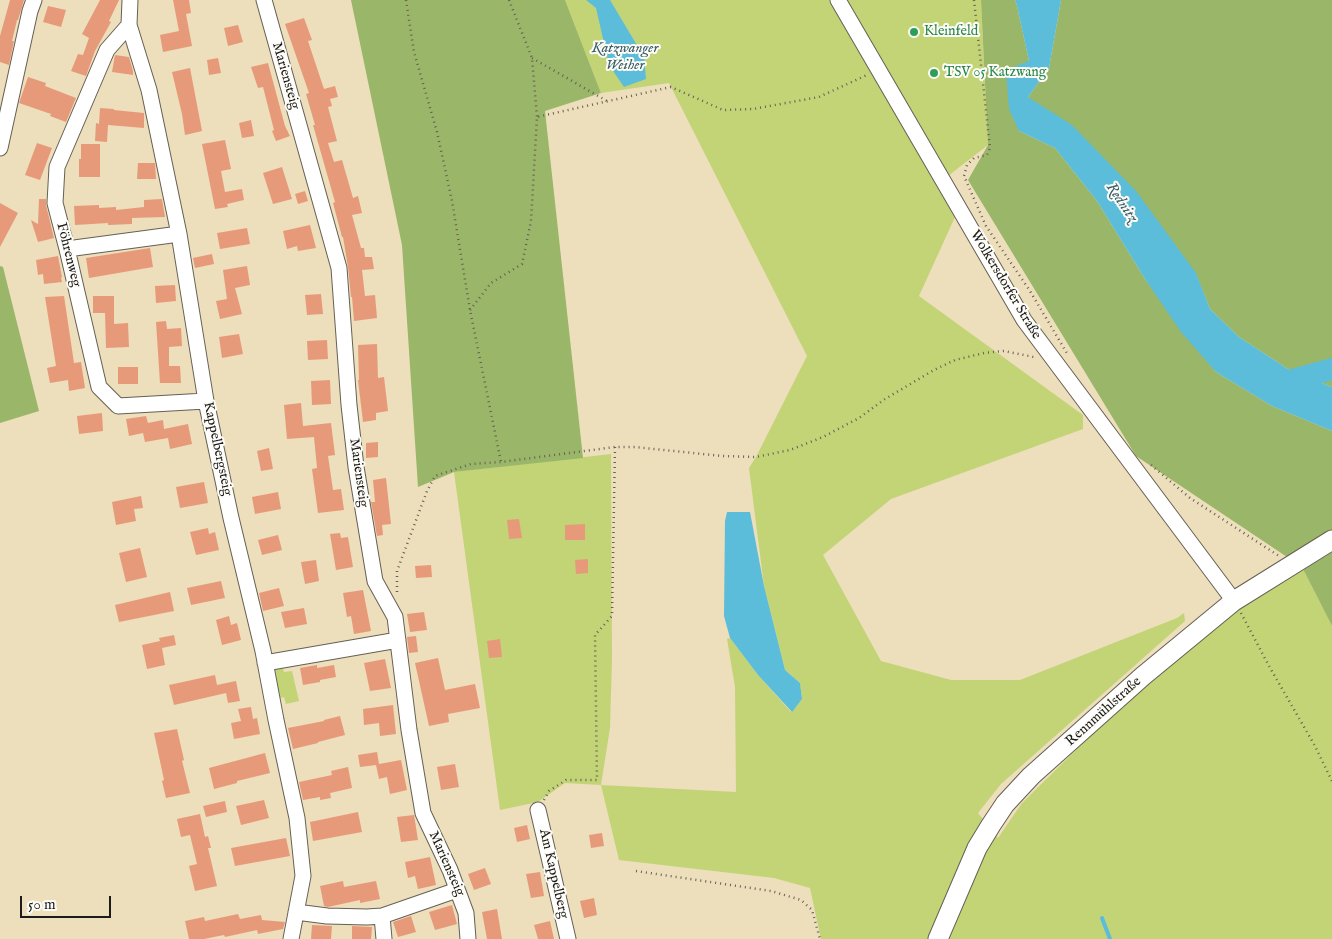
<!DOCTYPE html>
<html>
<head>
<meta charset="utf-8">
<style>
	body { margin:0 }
	#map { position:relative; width:1332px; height:939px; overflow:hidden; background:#eddebc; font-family:"IM FELL English",serif }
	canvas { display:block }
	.scale { position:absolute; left:20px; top:896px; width:91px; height:22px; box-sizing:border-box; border:2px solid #1c1c1c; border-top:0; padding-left:6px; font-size:15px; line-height:18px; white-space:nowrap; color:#1c1c1c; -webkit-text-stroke:4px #fdfcf7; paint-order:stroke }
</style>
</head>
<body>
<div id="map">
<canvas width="1332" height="939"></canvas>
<div class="scale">50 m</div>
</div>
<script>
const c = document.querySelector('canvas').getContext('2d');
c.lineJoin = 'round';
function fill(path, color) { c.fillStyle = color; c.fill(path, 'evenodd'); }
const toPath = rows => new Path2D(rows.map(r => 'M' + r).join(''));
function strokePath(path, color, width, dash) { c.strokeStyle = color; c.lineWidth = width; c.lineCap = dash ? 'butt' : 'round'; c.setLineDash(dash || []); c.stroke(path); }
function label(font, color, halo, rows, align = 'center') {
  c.font = font + ' "IM FELL English",serif'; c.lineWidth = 4; c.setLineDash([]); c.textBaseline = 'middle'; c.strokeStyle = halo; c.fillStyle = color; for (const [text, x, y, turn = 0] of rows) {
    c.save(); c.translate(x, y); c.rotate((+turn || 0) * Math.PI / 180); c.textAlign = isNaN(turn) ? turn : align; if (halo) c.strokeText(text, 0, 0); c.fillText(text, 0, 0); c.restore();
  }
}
fill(toPath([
	[565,0,981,0,988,145,948,176,960,206,919,296,1083,415,1083,429,891,499,823,555,881,661,951,680,1020,680,1177,618,1184,613,1185,621,1001,784,978,813,998,838,1022,803,1133,694,1198,636,1302,567,1332,626,1332,939,821,939,810,888,774,878,619,860,601,785,565,783,538,802,500,810,454,472,611,454,612,659,610,728,601,785,736,792,735,687,727,639,730,638,758,675,791,712,802,699,800,683,785,670,764,586,749,468,756,457,807,356,669,83,601,93],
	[282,664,284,672,292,671,299,701,286,704,284,697,276,699,271,669]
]), '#c3d477');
fill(toPath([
	[351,0,565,0,601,93,545,111,583,458,454,472,418,487,402,245],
	[981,0,1015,0,1017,6,1029,61,1019,131,1055,148,1097,201,1145,279,1216,372,1272,406,1332,431,1332,626,1302,567,1136,456,968,180,988,145],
	[1061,0,1332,0,1332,387,1294,373,1239,337,1210,309,1196,274,1028,97,1049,68],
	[0,266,3,267,39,411,0,423]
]), '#9ab668');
fill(toPath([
	[586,0,610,0,644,57,646,79,624,87,609,65,596,8],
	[1015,0,1061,0,1049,68,1028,97,1072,125,1136,191,1196,273,1210,309,1239,337,1294,373,1332,387,1332,431,1272,406,1216,372,1181,332,1145,279,1097,201,1055,148,1019,131,1009,109,1006,70,1029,61,1017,6],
	[727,512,750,512,764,586,785,670,800,683,802,699,792,712,758,675,730,638,724,616,725,521]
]), '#5bbdd9');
strokePath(toPath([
	[1102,918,1110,939]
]), '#5bbdd9', 4);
strokePath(toPath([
	[1285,382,1332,369]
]), '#5bbdd9', 22);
fill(toPath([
	[10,0,24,0,18,20,17,20,12,41,14,41,9,65,0,62,0,36],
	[100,0,119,0,109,21,111,22,95,51,86,76,71,71,78,54,83,55,89,38,82,34],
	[173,0,189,0,191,13,186,14,192,46,163,52,160,35,179,31],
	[48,6,66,10,61,27,43,22],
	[304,18,312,40,308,41,324,89,335,86,338,97,330,99,332,106,328,107,337,141,328,143,334,162,342,160,353,198,358,196,362,213,352,215,361,248,364,248,365,257,372,257,374,269,362,270,365,296,375,295,377,318,354,321,352,297,351,297,348,267,343,237,342,237,333,203,335,202,313,125,315,125,306,94,309,93,285,24],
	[238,25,243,42,228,46,224,28],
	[115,55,129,57,133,71,133,75,112,72],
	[218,58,221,73,209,75,207,60],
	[268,63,285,126,290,136,276,141,272,131,274,130,263,87,258,88,251,67],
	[190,68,202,131,185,135,182,114,172,72],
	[28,77,46,83,45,86,76,98,66,122,50,116,51,114,19,103],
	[100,108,114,109,114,110,144,113,144,128,108,125,107,142,95,141,96,123,99,124],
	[251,120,254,136,242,138,239,123],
	[225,140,231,169,221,171,225,192,242,189,244,200,227,204,228,207,215,209,202,144],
	[37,143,52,148,40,180,25,175],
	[81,144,100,144,100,177,79,177,79,159,81,159],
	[138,163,155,163,156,179,137,179],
	[282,167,292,199,273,204,263,173],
	[305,191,308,201,298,204,295,194],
	[39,199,46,199,46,205,54,238,38,242,31,220,38,224],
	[162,199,165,217,132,218,132,224,108,225,108,223,75,225,74,206,99,205,99,208,116,207,116,210,144,207,144,200],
	[0,203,18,213,0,247],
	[310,225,316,248,298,251,297,246,287,249,283,231],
	[247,228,250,244,220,249,217,233],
	[150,248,153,267,89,278,86,258],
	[212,254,214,264,195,268,193,258],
	[58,256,62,277,61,278,62,282,44,284,43,274,38,275,36,260],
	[247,266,250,285,235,288,242,314,220,319,216,301,227,299,223,270],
	[175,285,176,301,156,303,155,286],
	[321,294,323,314,307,315,305,295],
	[64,296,74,363,81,362,85,388,69,391,68,380,50,383,47,368,56,366,45,297],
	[93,296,114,296,114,324,128,323,129,347,106,348,105,313,93,313],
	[166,321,167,329,181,328,182,346,169,347,169,366,180,366,181,383,160,383,156,322],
	[239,334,243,354,222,358,219,337],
	[327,340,328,359,308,360,307,341],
	[377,344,378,378,384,377,388,411,376,413,376,420,363,422,358,380,359,380,358,345],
	[118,367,138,367,138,384,118,384],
	[330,380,331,404,312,405,311,381],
	[301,403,303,426,331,423,335,455,328,456,333,490,341,489,344,510,318,513,312,469,317,468,314,437,287,439,284,405],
	[102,413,103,431,79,434,77,416],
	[146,416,148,423,163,420,164,429,188,424,192,444,170,449,168,438,145,442,143,433,129,436,126,419],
	[378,442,378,457,366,458,366,443],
	[269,448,273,469,261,471,257,451],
	[386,478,391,524,382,525,383,535,377,536,371,502,375,502,373,480],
	[204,482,208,503,180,508,176,487],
	[278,492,281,509,255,514,252,497],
	[141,496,143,508,134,509,136,521,116,525,112,502],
	[519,519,522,538,509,539,507,520],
	[585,524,585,540,565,540,565,525],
	[208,528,209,534,215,532,219,550,196,555,190,532],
	[340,533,341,538,348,537,353,567,336,570,330,534],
	[278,535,282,550,262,555,258,540],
	[140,548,147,577,126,582,119,553],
	[588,559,588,573,576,574,575,560],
	[316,560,319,581,305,584,301,562],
	[431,565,432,577,416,578,415,566],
	[221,581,225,598,191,605,187,588],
	[279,588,284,606,263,611,259,593],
	[363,590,371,631,354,634,351,616,347,617,343,593],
	[170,592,174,611,119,622,115,605],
	[304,608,307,624,285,628,281,612],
	[424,612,427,630,410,632,407,614],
	[229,616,231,625,237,623,241,640,222,645,216,620],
	[174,635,176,645,162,648,165,665,147,669,142,645,160,641,159,638],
	[416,636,418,652,409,653,407,637],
	[500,639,502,657,489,658,487,641],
	[438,658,445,690,475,684,480,708,448,714,449,722,429,726,415,663],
	[385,659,391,688,370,691,364,663],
	[317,665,317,668,334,665,336,677,320,680,320,682,303,685,300,668],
	[215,675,217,685,236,681,240,701,228,703,226,693,174,705,169,685],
	[393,705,396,734,380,736,379,723,364,725,363,709],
	[251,707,253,719,257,718,260,734,234,739,231,723,241,721,238,709],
	[340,716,345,735,318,742,318,743,293,749,288,728,324,721,324,720],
	[177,729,184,760,182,761,190,793,166,798,162,781,164,780,154,733],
	[377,752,379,764,401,760,407,790,390,794,387,777,379,779,376,765,360,767,358,755],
	[265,753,270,773,237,781,237,783,214,789,209,768],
	[455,764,459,787,441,790,437,767],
	[348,767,352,788,330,793,331,798,320,800,320,797,303,800,299,782,332,775,331,771],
	[264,800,269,818,241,825,236,806],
	[225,801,227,812,206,817,203,806],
	[358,812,362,832,313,841,310,822],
	[200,814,205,837,208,836,211,848,208,848,217,886,195,891,189,866,197,864,190,835,181,837,177,819],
	[414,815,418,840,401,842,397,817],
	[527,825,530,839,517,842,514,828],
	[602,833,604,846,591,848,589,835],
	[286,838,290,856,235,866,231,848],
	[430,857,436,885,418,889,415,876,408,878,405,862],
	[485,868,491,884,474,890,468,874],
	[540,872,544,896,531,898,526,874],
	[343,881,344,887,376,881,380,899,360,903,360,900,328,907,324,906,320,886],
	[594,898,597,915,584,918,580,901],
	[452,905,457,924,435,930,429,912],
	[497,909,502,939,487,939,482,912],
	[238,914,240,919,261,915,262,920,285,922,283,929,258,934,257,930,225,937,224,935,204,939,189,939,185,921,204,917,205,921],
	[411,916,416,932,398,937,393,922],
	[550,921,554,939,538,939,534,925],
	[312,925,332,926,331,939,311,939],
	[352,926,372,927,371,939,352,939]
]), '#e79a7a');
const minor = toPath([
	[130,0,129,25,149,90,179,234,206,401,231,518,263,651,276,720,297,818,303,876,291,939],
	[264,0,339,268,349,405,356,467,375,581,395,617,409,730,423,813,450,870,466,913,468,939],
	[838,0,1024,320,1234,601],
	[129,25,107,50,57,167,55,203,67,249,99,387,118,406,206,401],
	[0,148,30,11,34,0],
	[67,249,179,234],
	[265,663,398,640],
	[538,810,568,939],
	[296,912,327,916,367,917,382,916,457,890],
	[382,916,384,939]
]);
const major = toPath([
	[938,939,977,848,991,825,1005,804,1031,776,1143,676,1234,601,1332,540]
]);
strokePath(minor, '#656054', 17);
strokePath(major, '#656054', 21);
strokePath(toPath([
	[406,0,414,52,437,132,452,201,470,310,501,462],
	[509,0,532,58,537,117],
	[974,0,990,148,987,155,974,158,967,165,964,176,986,226,1030,291,1068,355],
	[532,58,607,101],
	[470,310,491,283,522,264,531,221,537,117,671,87,723,110,753,109,819,97,867,75],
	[1151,465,1190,498,1279,556],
	[397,592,397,571,427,491,435,476,471,464,501,462,615,447,635,447,722,456,756,457,790,450,823,437,859,418,885,399,934,370,955,360,984,353,1004,351,1034,357],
	[1241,613,1269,666,1315,746,1332,781],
	[544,800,549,791,566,780,597,780,595,635,612,616,615,447],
	[636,871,771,891,801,900,812,910,820,939]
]), '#656054', 2.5, [1, 4]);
strokePath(minor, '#fff', 15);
strokePath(major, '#fff', 19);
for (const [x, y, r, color] of [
	[914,32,5,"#2e9e5b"],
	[934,73,5,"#2e9e5b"]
]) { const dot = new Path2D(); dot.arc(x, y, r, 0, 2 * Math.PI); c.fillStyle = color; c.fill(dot); strokePath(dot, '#fdfcf7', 2); }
label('14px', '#27864d', '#fdfcf7', [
	["Kleinfeld",924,32],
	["TSV 05 Katzwang",944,73]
], 'left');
label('14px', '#1c1c1c', '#fdfcf7', [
	["Mariensteig",285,76,74],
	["Föhrenweg",68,255,76],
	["Wolkersdorfer Straße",1005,285,59],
	["Kappelbergsteig",217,449,78],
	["Mariensteig",358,473,82],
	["Rennmühlstraße",1104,712,-42],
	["Mariensteig",446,864,66],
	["Am Kappelberg",553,874,77]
]);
label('italic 15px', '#355c68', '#fdfcf7', [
	["Katzwanger",625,49],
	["Weiher",625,66],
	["Rednitz",1121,203,56]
]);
</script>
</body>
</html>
